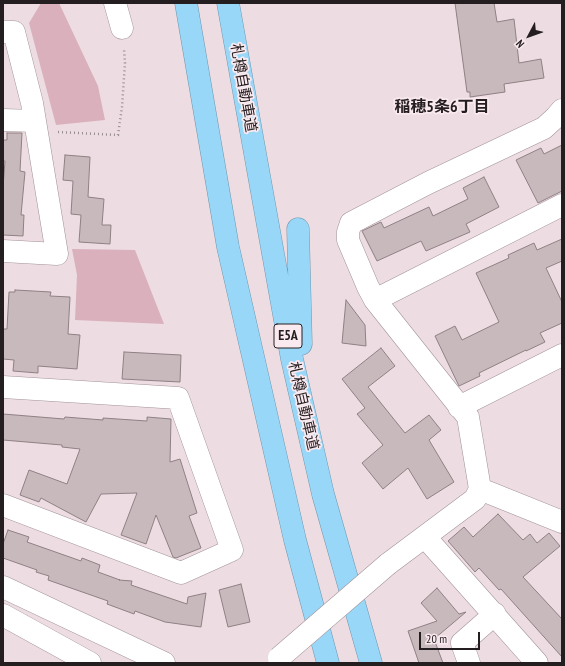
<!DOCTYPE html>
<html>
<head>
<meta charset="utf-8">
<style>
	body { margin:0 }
	#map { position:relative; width:565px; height:666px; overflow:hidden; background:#eddde2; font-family:"PT Sans Narrow",sans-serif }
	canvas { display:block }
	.frame { position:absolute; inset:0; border:4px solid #241e20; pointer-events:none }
	.north { position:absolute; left:509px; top:16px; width:40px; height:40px; -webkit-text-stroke:3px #faeaef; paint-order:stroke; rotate:229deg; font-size:11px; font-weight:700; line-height:16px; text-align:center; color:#241e20 }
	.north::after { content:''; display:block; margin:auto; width:14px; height:18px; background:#241e20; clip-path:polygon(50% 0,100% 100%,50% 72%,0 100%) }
	.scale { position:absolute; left:419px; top:632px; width:61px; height:18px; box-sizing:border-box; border:2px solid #241e20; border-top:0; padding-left:5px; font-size:12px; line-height:14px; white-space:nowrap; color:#241e20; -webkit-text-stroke:3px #faeaef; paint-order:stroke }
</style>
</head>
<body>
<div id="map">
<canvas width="565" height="666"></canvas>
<div class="frame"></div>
<div class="north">N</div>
<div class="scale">20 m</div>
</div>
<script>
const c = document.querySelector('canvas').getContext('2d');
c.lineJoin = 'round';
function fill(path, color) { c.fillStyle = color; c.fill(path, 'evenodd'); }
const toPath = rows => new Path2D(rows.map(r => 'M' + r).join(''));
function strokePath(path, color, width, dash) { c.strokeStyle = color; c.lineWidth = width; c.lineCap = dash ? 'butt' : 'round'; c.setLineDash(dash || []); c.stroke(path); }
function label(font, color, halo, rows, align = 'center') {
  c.font = font + ' "PT Sans Narrow","Noto Sans JP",sans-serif'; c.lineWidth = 3.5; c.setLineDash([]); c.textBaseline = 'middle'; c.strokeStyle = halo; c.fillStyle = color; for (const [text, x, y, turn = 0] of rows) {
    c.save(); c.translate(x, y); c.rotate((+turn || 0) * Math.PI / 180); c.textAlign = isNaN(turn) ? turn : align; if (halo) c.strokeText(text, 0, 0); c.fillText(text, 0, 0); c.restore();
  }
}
fill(toPath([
	[41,3,59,3,98,86,105,120,56,125,29,23],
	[72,249,135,250,164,324,75,320,77,275]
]), '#dab0bc');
const building = toPath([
	[455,3,494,3,497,22,514,19,519,63,541,59,544,78,504,84,505,92,470,97,470,92,467,92,455,3],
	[7,133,22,133,20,171,25,172,21,215,24,215,23,236,3,235,3,187,5,161,3,161,3,140,7,140,7,133],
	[562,145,562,191,538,203,516,160,541,148,544,154,562,145],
	[65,155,90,157,88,197,104,199,102,225,111,225,110,244,79,242,81,215,71,214,73,181,63,180,65,155],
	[484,177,499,207,466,224,470,232,426,251,421,241,377,261,362,231,381,222,384,228,429,207,433,216,468,199,463,188,484,177],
	[562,239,562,261,546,268,562,302,562,323,540,333,545,342,526,351,526,350,479,373,480,376,459,386,435,336,455,326,462,340,499,322,476,273,509,258,508,255,534,243,537,250,562,239],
	[15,290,51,292,50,296,70,297,68,334,80,335,77,369,38,366,38,373,13,371,14,360,3,359,3,329,7,329,9,292,15,292,15,290],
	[346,300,365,325,366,346,342,343,346,300],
	[381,348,395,366,368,387,405,433,429,415,441,430,429,440,454,482,427,499,408,468,383,489,362,463,383,445,357,414,365,408,342,379,381,348],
	[124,352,181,355,180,382,122,379,124,352],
	[3,414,64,419,65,417,103,420,103,418,147,421,147,417,171,419,170,462,180,459,197,513,189,516,201,548,176,558,173,557,156,515,146,544,121,535,137,493,101,494,86,522,41,498,39,502,20,495,29,470,67,484,80,449,62,447,62,445,3,440,3,414],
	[498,514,523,540,530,534,537,543,549,533,560,546,523,577,562,619,562,657,501,589,499,590,479,568,475,572,448,541,464,527,473,537,498,514],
	[8,530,29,537,27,542,81,561,82,558,100,565,98,572,120,580,119,580,132,581,131,585,187,604,188,597,206,593,201,627,165,622,135,611,134,614,107,604,108,601,48,580,49,576,36,572,37,570,3,558,3,544,8,530],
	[241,584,250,622,228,627,219,590,241,584],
	[437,588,459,614,466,612,434,639,443,663,419,663,408,631,437,621,421,603,437,588]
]);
fill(building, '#c8b9bd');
strokePath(building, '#8f8084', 1);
const minor = toPath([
	[115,3,122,28],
	[3,32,14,32,32,103,57,254,3,251],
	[3,120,35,121],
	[375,300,562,205],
	[3,387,178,398,232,550,181,573,3,505],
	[459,407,562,355],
	[480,489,562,522],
	[425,537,537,663],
	[388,564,475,499,480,489,468,417,375,300,368,287,348,240,348,232,351,223,428,183,544,128,556,117,562,110],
	[3,587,164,663],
	[3,615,90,663],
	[469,663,462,643,495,614]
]);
const highway = toPath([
	[186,3,228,247,295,540,328,663],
	[228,3,292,359,323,494,371,663],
	[298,229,301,344]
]);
strokePath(minor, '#a29397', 23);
strokePath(highway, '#7096ac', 23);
strokePath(toPath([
	[58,132,118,135,122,107,125,63,124,49]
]), '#978c8f', 2.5, [1, 3]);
strokePath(minor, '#fff', 22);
strokePath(highway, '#99d7f8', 22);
const minorBridge = toPath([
	[279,658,388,564]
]);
strokePath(minorBridge, '#a29397', 23, []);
strokePath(minorBridge, '#fff', 22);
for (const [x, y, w] of [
	[288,336,28]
]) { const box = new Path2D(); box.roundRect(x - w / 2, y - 12, w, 24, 3); c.fillStyle = '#faeaef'; c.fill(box); strokePath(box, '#241e20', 1); }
label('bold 14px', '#241e20', null, [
	["E5A",288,336]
]);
label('15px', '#241e20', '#faeaef', [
	["札樽自動車道",243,88,80],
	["札樽自動車道",303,406,77]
]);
label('bold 16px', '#241e20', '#faeaef', [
	["稲穂5条6丁目",442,107]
]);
</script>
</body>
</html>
